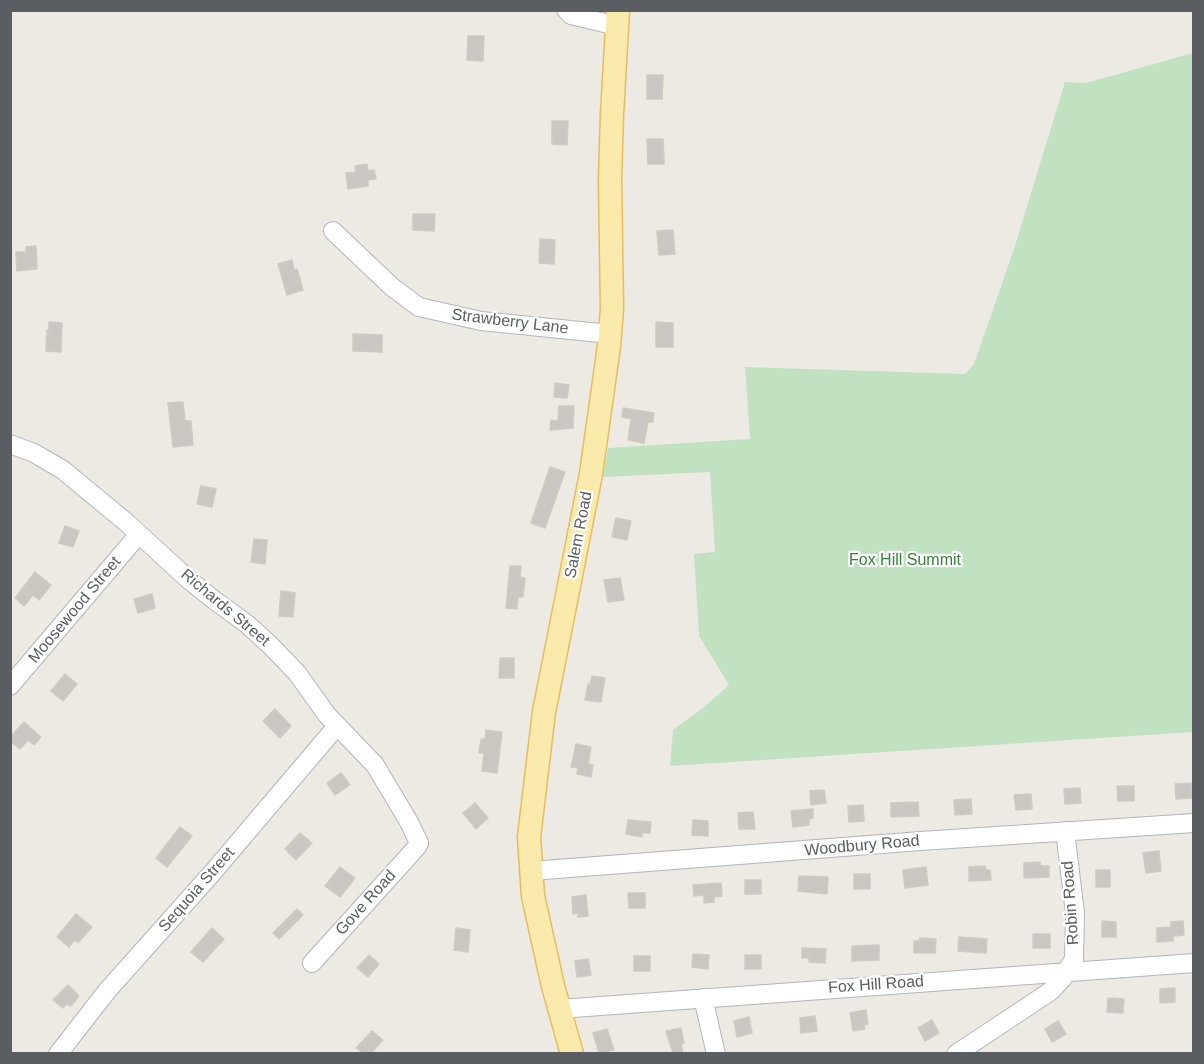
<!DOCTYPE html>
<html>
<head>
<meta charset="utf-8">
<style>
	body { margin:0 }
	#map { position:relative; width:1204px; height:1064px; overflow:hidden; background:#eceae2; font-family:Arial,sans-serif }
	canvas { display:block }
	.frame { position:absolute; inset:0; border:12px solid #5a5e62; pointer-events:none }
</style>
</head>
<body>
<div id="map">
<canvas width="1204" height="1064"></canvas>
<div class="frame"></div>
</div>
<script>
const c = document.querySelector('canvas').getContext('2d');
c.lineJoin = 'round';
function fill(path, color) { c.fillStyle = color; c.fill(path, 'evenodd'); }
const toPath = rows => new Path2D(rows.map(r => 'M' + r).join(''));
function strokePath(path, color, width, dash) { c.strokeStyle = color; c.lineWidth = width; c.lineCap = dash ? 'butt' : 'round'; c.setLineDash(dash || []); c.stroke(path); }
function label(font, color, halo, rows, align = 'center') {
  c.font = font + ' Arial,sans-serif'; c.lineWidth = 4.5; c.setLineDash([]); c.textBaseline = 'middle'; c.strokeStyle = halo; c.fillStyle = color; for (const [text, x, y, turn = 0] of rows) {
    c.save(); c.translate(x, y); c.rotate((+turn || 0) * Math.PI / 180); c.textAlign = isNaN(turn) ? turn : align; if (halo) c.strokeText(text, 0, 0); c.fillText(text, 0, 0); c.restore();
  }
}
fill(toPath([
	[1193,53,1193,732,670,766,673,730,704,707,729,685,699,636,694,554,715,552,710,472,603,477,608,448,750,439,745,367,965,374,974,364,1014,249,1065,82,1086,83]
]), '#c1e2c0');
const building = toPath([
	[468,36,484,36,483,61,467,60,468,36],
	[647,75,663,75,662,99,647,99,647,75],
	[552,121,568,121,567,145,552,144,552,121],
	[647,139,663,139,664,164,648,164,647,139],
	[367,164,368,171,374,170,376,179,368,180,368,186,348,189,346,173,356,172,355,166,367,164],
	[413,214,435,214,434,231,413,230,413,214],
	[673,230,675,254,659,255,657,231,673,230],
	[540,239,555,240,554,264,539,263,540,239],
	[36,246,37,269,17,271,16,252,26,252,26,247,36,246],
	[292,260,294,270,297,269,303,290,287,295,278,264,292,260],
	[49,322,62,323,61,352,46,351,47,330,49,330,49,322],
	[656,322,673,323,673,347,656,347,656,322],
	[353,334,382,335,382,352,353,351,353,334],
	[555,383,569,385,567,398,554,397,555,383],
	[183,402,185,421,191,421,193,445,173,447,168,403,183,402],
	[559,406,574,406,573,428,550,430,551,420,558,421,559,406],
	[623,408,654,413,653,422,648,422,644,443,628,440,631,419,622,417,623,408],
	[550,467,565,472,545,528,531,523,550,467],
	[201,486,216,489,212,507,197,504,201,486],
	[616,518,631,521,627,540,612,537,616,518],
	[65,526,79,531,73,547,59,543,65,526],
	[254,539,267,540,265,564,251,562,254,539],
	[510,566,521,566,520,577,525,578,523,597,518,597,517,609,506,608,510,566],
	[35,572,51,585,39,600,33,595,24,606,15,598,35,572],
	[620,578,624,600,608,602,604,580,620,578],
	[281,591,295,593,293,617,279,616,281,591],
	[152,594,155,608,138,613,134,599,152,594],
	[500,658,514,658,514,678,499,678,500,658],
	[65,674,77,684,63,701,51,691,65,674],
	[592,676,605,678,601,702,585,700,588,684,590,685,592,676],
	[275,709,291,726,280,738,263,721,275,709],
	[24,722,41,737,34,745,28,740,20,749,10,741,10,737,24,722],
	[486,730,502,732,497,773,482,771,484,753,479,753,481,739,485,739,486,730],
	[576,744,591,747,588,764,593,765,591,777,577,774,578,768,571,767,576,744],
	[341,773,350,785,335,795,327,783,341,773],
	[1191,783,1192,798,1176,799,1175,784,1191,783],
	[1117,786,1134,786,1134,801,1118,801,1117,786],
	[1080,788,1081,803,1065,804,1064,789,1080,788],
	[824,790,826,803,811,805,810,791,824,790],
	[1031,794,1032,809,1016,810,1014,795,1031,794],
	[971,799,972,814,955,815,954,800,971,799],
	[918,802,919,816,891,817,891,803,918,802],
	[475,803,488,818,476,829,463,813,475,803],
	[863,805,864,821,849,822,848,806,863,805],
	[813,809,813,818,809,819,809,825,793,827,791,811,813,809],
	[753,812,755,829,739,829,738,813,753,812],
	[628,820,651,822,650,833,642,833,642,837,626,834,628,820],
	[693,820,708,821,708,836,692,835,693,820],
	[180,827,192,836,167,867,156,858,180,827],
	[300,833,312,843,296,860,285,849,300,833],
	[1159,851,1161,871,1146,873,1143,853,1159,851],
	[1040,862,1040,866,1049,866,1049,877,1024,878,1024,863,1040,862],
	[985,866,986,870,990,870,991,880,969,881,969,867,985,866],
	[340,867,355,878,340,897,325,886,340,867],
	[926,867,928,885,905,888,903,870,926,867],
	[1096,870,1110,870,1110,887,1096,887,1096,870],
	[854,874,870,874,870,889,854,889,854,874],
	[799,876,828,877,827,894,798,891,799,876],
	[745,880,761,880,761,894,745,894,745,880],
	[721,883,722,896,714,897,714,902,704,903,704,895,694,896,693,885,721,883],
	[628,893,645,893,645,908,629,908,628,893],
	[586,895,588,916,578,917,578,913,573,914,572,897,586,895],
	[297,909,303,915,279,939,273,933,297,909],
	[76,914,92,927,78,943,75,940,69,947,57,937,76,914],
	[1102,921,1116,922,1116,937,1102,937,1102,921],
	[1183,921,1184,935,1173,936,1173,941,1157,942,1157,928,1171,927,1171,922,1183,921],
	[212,928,224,939,203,962,191,952,212,928],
	[456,928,470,930,468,952,454,950,456,928],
	[1033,934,1050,934,1050,948,1033,948,1033,934],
	[959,937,987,939,986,953,958,951,959,937],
	[920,938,936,939,935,953,914,953,914,941,919,941,920,938],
	[879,945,879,960,852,961,852,946,879,945],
	[802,948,826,949,825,963,809,962,809,958,802,958,802,948],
	[693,954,709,955,708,969,692,967,693,954],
	[369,955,379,964,368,977,357,968,369,955],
	[745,955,761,955,761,969,745,969,745,955],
	[634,956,650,956,650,971,634,971,634,956],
	[588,959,591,975,577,977,575,961,588,959],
	[68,985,79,996,71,1006,67,1004,63,1008,53,1000,68,985],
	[1175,988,1175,1002,1160,1003,1160,989,1175,988],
	[1108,998,1124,999,1123,1013,1107,1012,1108,998],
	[866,1010,868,1024,864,1025,865,1029,853,1031,850,1013,866,1010],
	[815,1016,817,1031,801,1033,800,1018,815,1016],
	[749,1017,752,1033,737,1037,734,1021,749,1017],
	[932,1020,939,1033,925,1041,918,1028,932,1020],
	[1058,1021,1066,1034,1052,1042,1045,1029,1058,1021],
	[681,1028,684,1043,681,1044,683,1053,673,1053,666,1031,681,1028],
	[607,1029,614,1050,599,1053,593,1033,607,1029],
	[372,1031,383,1040,371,1053,363,1053,356,1048,372,1031]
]);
fill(building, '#cac6c1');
strokePath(building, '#d0cbc1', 1.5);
const minor = toPath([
	[566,10,571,15,617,26],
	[333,231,392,287,419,307,481,321,610,334],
	[10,444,34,453,63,470,127,523,188,579,214,600,247,624,270,645,297,673,327,715,375,765,409,822,419,843,416,848,312,963],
	[10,686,139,534],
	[531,871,921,841,1194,823],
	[703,998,716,1054],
	[559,1009,1194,963],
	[58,1054,107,991,213,872,337,726],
	[956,1054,1051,991,1062,979,1074,959,1075,913,1065,831]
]);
const major = toPath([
	[572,1054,553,986,533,896,529,837,544,712,591,474,609,346,612,309,610,179,612,115,618,10]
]);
strokePath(minor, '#b3b5b9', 20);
strokePath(major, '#e7bc60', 25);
strokePath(minor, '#fff', 18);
strokePath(major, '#f9e9aa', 22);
label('16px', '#5a5e62', '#fff', [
	["Strawberry Lane",510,322,7],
	["Salem Road",579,535,-79],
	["Richards Street",225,608,40],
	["Moosewood Street",75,610,-50],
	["Woodbury Road",862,846,-5],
	["Sequoia Street",197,890,-49],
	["Gove Road",366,903,-48],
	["Robin Road",1071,903,-94],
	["Fox Hill Road",876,985,-4]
]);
label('16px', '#3a813b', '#fff', [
	["Fox Hill Summit",905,561]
]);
</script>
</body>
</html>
